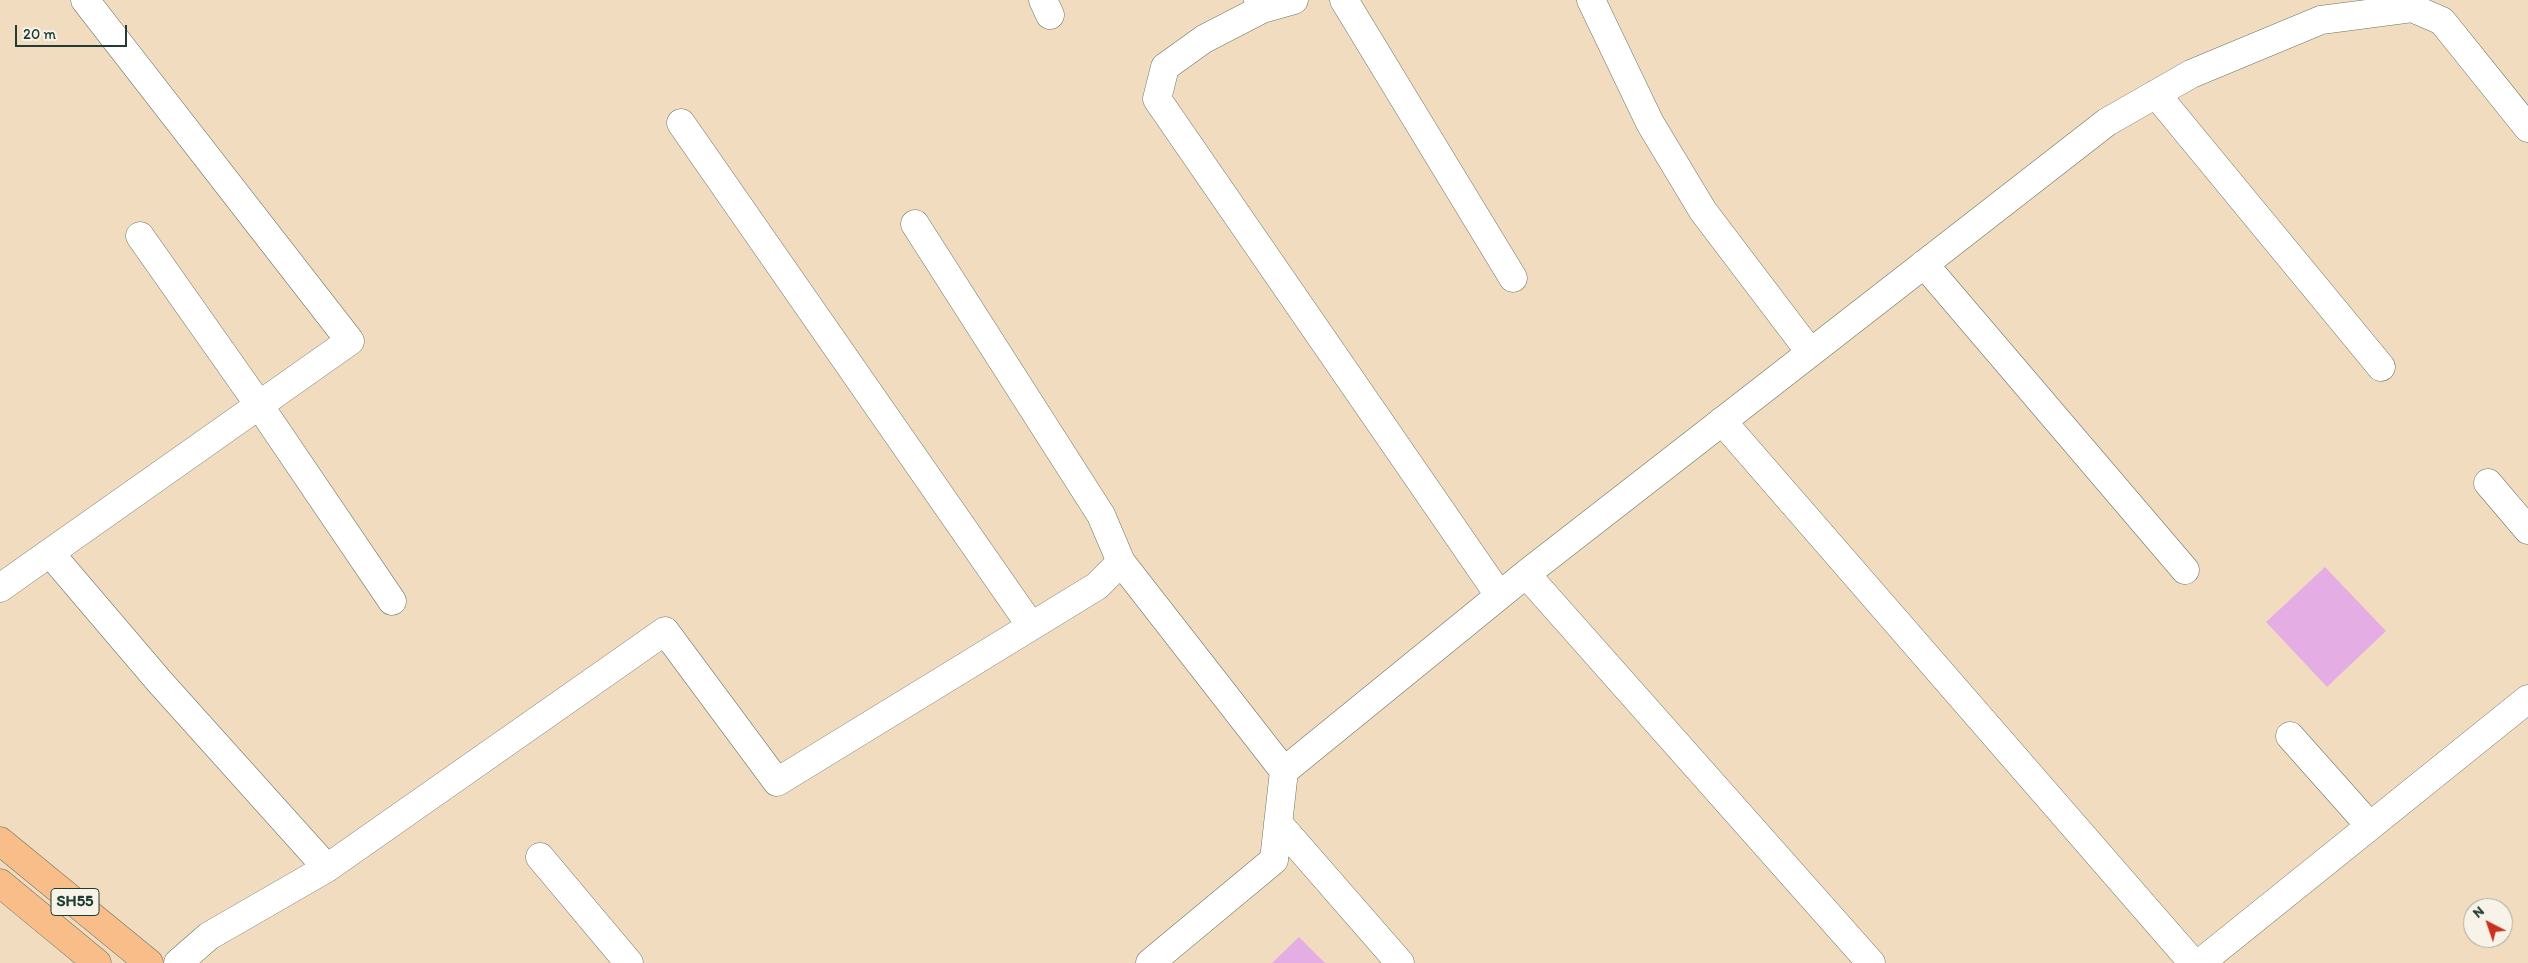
<!DOCTYPE html>
<html>
<head>
<meta charset="utf-8">
<style>
	body { margin:0 }
	#map { position:relative; width:2528px; height:963px; overflow:hidden; background:#f2dcbf; font-family:Itim,sans-serif }
	canvas { display:block }
	.north { position:absolute; left:2463px; top:898px; width:50px; height:50px; box-sizing:border-box; background:#f7f3e8; border:1px solid #a1aaa0; border-radius:50%; rotate:319deg; font-size:14px; font-weight:700; line-height:20px; text-align:center; color:#1f3d34 }
	.north::after { content:''; display:block; margin:auto; width:18px; height:22px; background:#c8321e; clip-path:polygon(50% 0,100% 100%,50% 72%,0 100%) }
	.scale { position:absolute; left:15px; top:25px; width:112px; height:22px; box-sizing:border-box; border:2px solid #1f3d34; border-top:0; padding-left:6px; font-size:15px; line-height:18px; white-space:nowrap; color:#1f3d34; -webkit-text-stroke:4px #f7f3e8; paint-order:stroke }
</style>
</head>
<body>
<div id="map">
<canvas width="2528" height="963"></canvas>
<div class="north">N</div>
<div class="scale">20 m</div>
</div>
<script>
const c = document.querySelector('canvas').getContext('2d');
c.lineJoin = 'round';
function fill(path, color) { c.fillStyle = color; c.fill(path, 'evenodd'); }
const toPath = rows => new Path2D(rows.map(r => 'M' + r).join(''));
function strokePath(path, color, width, dash) { c.strokeStyle = color; c.lineWidth = width; c.lineCap = dash ? 'butt' : 'round'; c.setLineDash(dash || []); c.stroke(path); }
function label(font, color, halo, rows, align = 'center') {
  c.font = font + ' Itim,sans-serif'; c.lineWidth = 4; c.setLineDash([]); c.textBaseline = 'middle'; c.strokeStyle = halo; c.fillStyle = color; for (const [text, x, y, turn = 0] of rows) {
    c.save(); c.translate(x, y); c.rotate((+turn || 0) * Math.PI / 180); c.textAlign = isNaN(turn) ? turn : align; if (halo) c.strokeText(text, 0, 0); c.fillText(text, 0, 0); c.restore();
  }
}
fill(toPath([
	[2325,567,2386,631,2327,687,2266,622],
	[1299,937,1325,963,1272,963]
]), '#e4aee4');
const minor = toPath([
	[1043,0,1050,15],
	[1258,0,1262,9,1204,39,1165,67,1157,99,1499,595],
	[1344,0,1513,278],
	[1591,0,1650,123,1703,211,1810,352],
	[1262,9,1294,0],
	[2156,94,2381,367],
	[681,123,1031,626],
	[140,236,259,405,392,601],
	[1924,264,2185,570],
	[1722,421,2193,963],
	[2488,483,2528,530],
	[50,553,159,681,327,868],
	[1121,562,1284,771],
	[1526,574,2107,122,2191,74,2321,20,2412,8,2442,21,2528,128],
	[0,588,350,341,85,0],
	[2290,736,2370,826],
	[1278,823,1400,963],
	[540,857,629,963],
	[178,963,209,936,327,868,665,631,777,782,1097,586,1121,562,1101,515,915,224],
	[1150,963,1274,860,1284,771,1526,574,1871,963],
	[2200,963,2528,699]
]);
const primary = toPath([
	[0,841,149,963],
	[0,883,97,963]
]);
strokePath(minor, '#697565', 29);
strokePath(primary, '#697565', 29);
strokePath(minor, '#fff', 28);
strokePath(primary, '#f9bd89', 28);
for (const [x, y, w] of [
	[75,902,48]
]) { const box = new Path2D(); box.roundRect(x - w / 2, y - 13.5, w, 27, 4); c.fillStyle = '#f7f3e8'; c.fill(box); strokePath(box, '#1f3d34', 1); }
label('bold 16px', '#1f3d34', null, [
	["SH55",75,902]
]);
</script>
</body>
</html>
